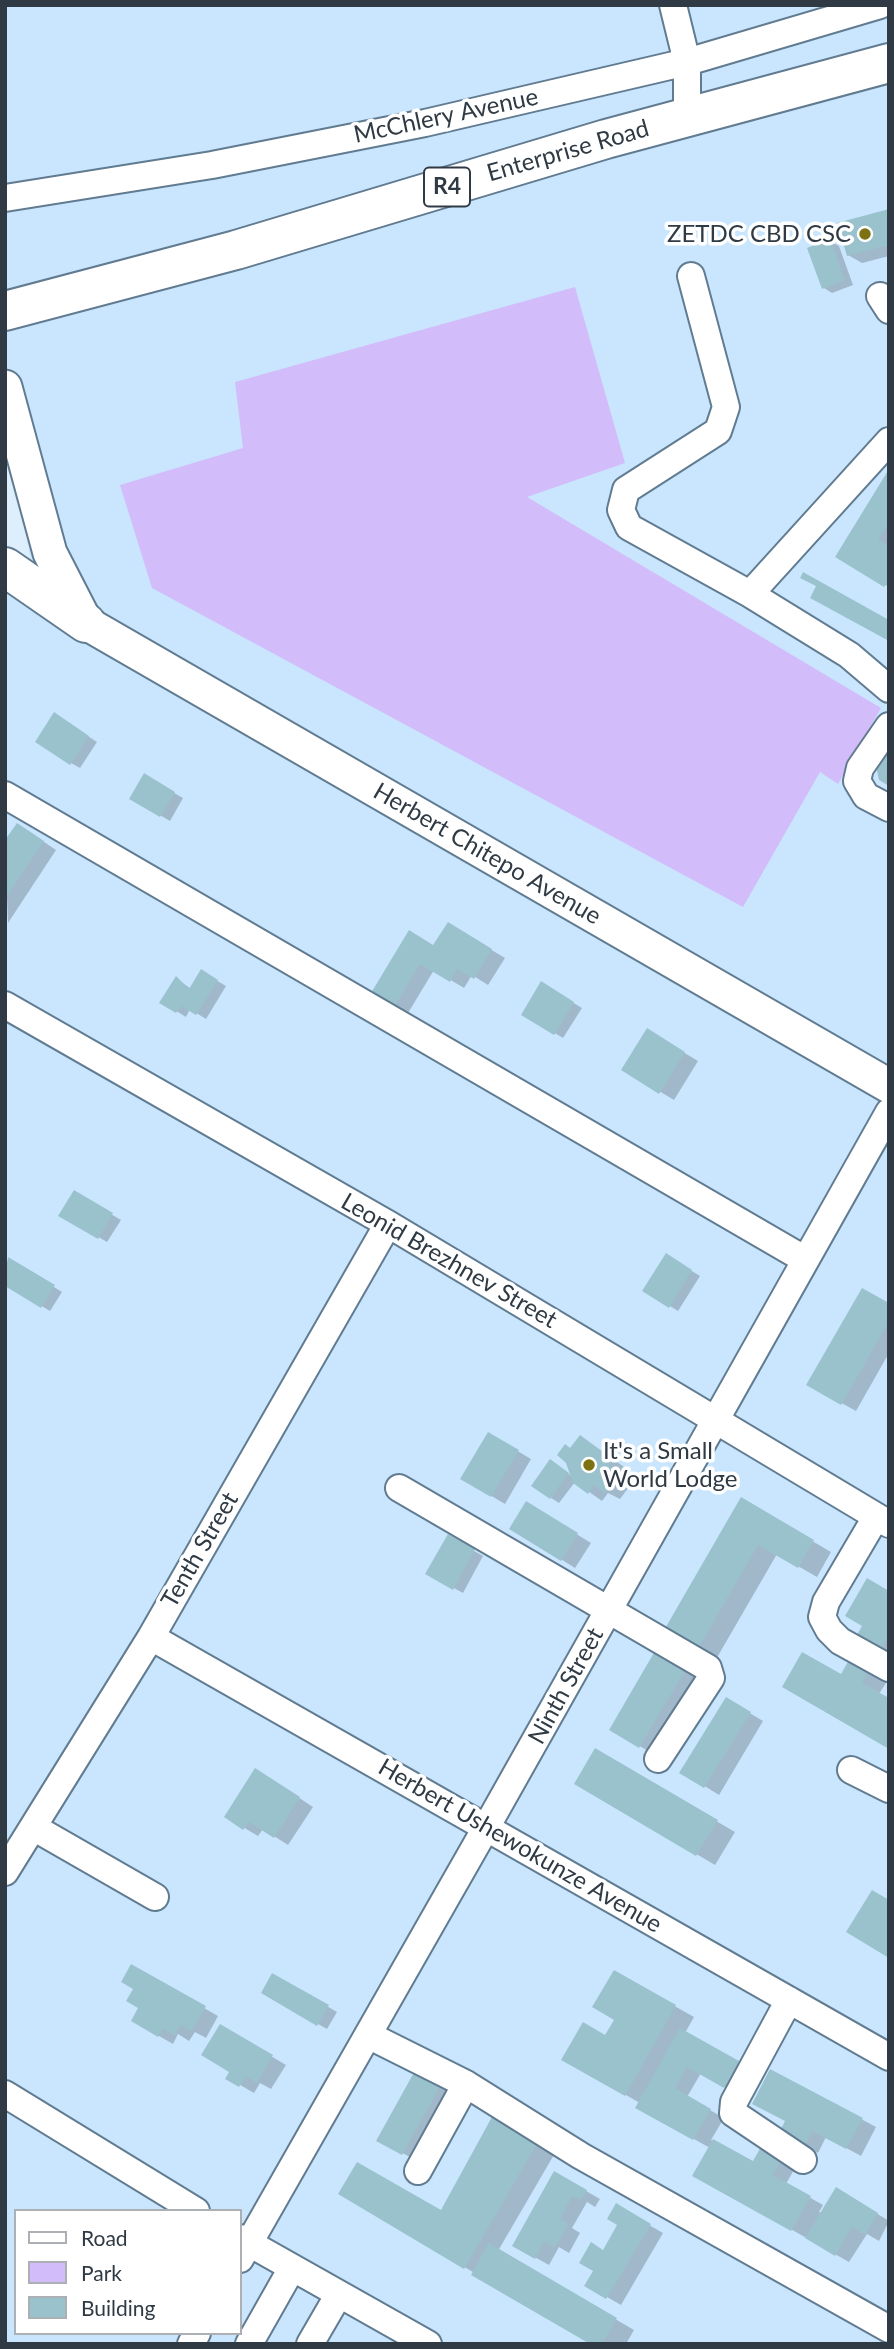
<!DOCTYPE html>
<html>
<head>
<meta charset="utf-8">
<style>
	body { margin:0 }
	#map { position:relative; width:894px; height:2349px; overflow:hidden; background:#ddeefc; font-family:Lato,sans-serif }
	canvas { display:block }
	.frame { position:absolute; inset:0; border:7px solid #2f3a44; pointer-events:none }
	.legend { position:absolute; left:14px; top:2209px; width:228px; height:126px; box-sizing:border-box; background:#fff; border:2px solid #acb0b4; margin:0; padding:9px 12px; list-style:none; font-size:21px; color:#2f3a44 }
	.legend li { display:flex; align-items:center; gap:14px; height:35px }
	.legend b { width:35px; border:2px solid #acb0b4 }
</style>
</head>
<body>
<div id="map">
<canvas width="894" height="2349"></canvas>
<div class="frame"></div>
<ul class="legend">
<li><b style="height:9px;background:#fff"></b>Road</li>
<li><b style="height:19px;background:#d2bcfa"></b>Park</li>
<li><b style="height:19px;background:#9ac2cd"></b>Building</li>
</ul>
</div>
<script>
const c = document.querySelector('canvas').getContext('2d');
c.lineJoin = 'round';
function fill(path, color) { c.fillStyle = color; c.fill(path, 'evenodd'); }
const toPath = rows => new Path2D(rows.map(r => 'M' + r).join(''));
function strokePath(path, color, width, dash) { c.strokeStyle = color; c.lineWidth = width; c.lineCap = dash ? 'butt' : 'round'; c.setLineDash(dash || []); c.stroke(path); }
function label(font, color, halo, rows, align = 'center') {
  c.font = font + ' Lato,sans-serif'; c.lineWidth = 7; c.setLineDash([]); c.textBaseline = 'middle'; c.strokeStyle = halo; c.fillStyle = color; for (const [text, x, y, turn = 0] of rows) {
    c.save(); c.translate(x, y); c.rotate((+turn || 0) * Math.PI / 180); c.textAlign = isNaN(turn) ? turn : align; if (halo) c.strokeText(text, 0, 0); c.fillText(text, 0, 0); c.restore();
  }
}
fill(toPath([
	[5,5,889,5,889,2344,5,2344,5,586,35,589,5,404],
	[16,2211,240,2211,240,2333,16,2333]
]), '#cae6fe');
fill(toPath([
	[575,287,625,463,527,497,881,708,838,784,820,772,743,907,152,588,120,485,243,448,235,382]
]), '#d2bcfa');
fill(toPath([
	[889,210,889,256,862,263,848,255],
	[830,241,839,246,853,285,832,293,824,288],
	[889,472,889,587,838,557],
	[63,720,97,742,80,768,71,763],
	[144,776,183,798,170,821,131,798],
	[31,833,56,850,8,923,5,843],
	[448,924,505,958,488,985,472,975,464,988,434,970,408,1013,373,993,434,947],
	[202,972,226,986,206,1019,190,1009,186,1017,162,1002,176,978,191,989],
	[542,984,582,1008,563,1038,523,1014],
	[648,1031,698,1061,674,1100,624,1070],
	[74,1192,121,1220,107,1242,61,1215],
	[667,1256,700,1276,678,1311,644,1290],
	[9,1259,62,1292,50,1311,5,1284,5,1265],
	[889,1305,889,1353,856,1411,809,1385],
	[489,1434,531,1459,505,1504,463,1479],
	[581,1437,627,1469,622,1475,632,1483,620,1499,608,1493,602,1501,575,1482,559,1503,551,1498,559,1467,573,1477],
	[742,1500,831,1552,817,1577,777,1554,715,1661,665,1632],
	[526,1503,591,1543,575,1568,511,1528],
	[448,1536,483,1556,463,1593,428,1574],
	[889,1593,889,1662,855,1642],
	[656,1653,698,1678,653,1754,611,1729],
	[853,1656,889,1678,879,1694,841,1676],
	[726,1699,763,1721,719,1795,682,1772],
	[596,1751,735,1832,715,1865,576,1783],
	[269,1778,313,1807,288,1845,263,1829,258,1836,226,1817],
	[132,1967,218,2016,206,2038,195,2032,189,2041,178,2034,173,2044,133,2021,140,2008],
	[614,1972,694,2017,685,2033,751,2071,738,2094,701,2073,687,2097,724,2118,711,2140,754,2164,763,2148,796,2166,786,2184,823,2205,819,2212,822,2213,837,2189,889,2221,879,2241,867,2234,849,2262,695,2175,710,2148,637,2107,640,2103,564,2060,606,2037,616,2019],
	[273,1975,337,2012,327,2029,263,1993],
	[220,2026,286,2065,271,2089,260,2083,254,2093,228,2078,231,2071],
	[417,2069,455,2090,417,2161,379,2140],
	[771,2071,876,2127,861,2156,826,2137,818,2153,795,2141],
	[494,2117,555,2153,498,2251,634,2330,626,2344,593,2344,341,2193,442,2213],
	[555,2173,600,2199,595,2207,587,2202,572,2228,580,2233,569,2253,559,2247,549,2265,515,2246],
	[616,2206,663,2233,621,2305,586,2285,620,2224]
]), '#0003');
fill(toPath([
	[889,209,889,245,847,256,837,223],
	[830,239,845,280,822,289,807,248],
	[889,469,889,523,878,539,889,546,889,580,884,587,835,557],
	[803,572,889,620,889,641,810,598,816,586,800,578],
	[54,712,89,736,70,765,35,742],
	[889,743,889,786,879,780,876,766],
	[144,773,175,792,160,817,129,799],
	[17,823,44,841,5,899,5,840],
	[448,922,492,949,474,979,457,969,450,982,420,964,394,1007,371,993,409,930,433,945],
	[201,969,218,980,196,1015,181,1006,176,1013,159,1003,176,976,189,989],
	[541,981,574,1002,554,1035,521,1015],
	[647,1028,685,1052,659,1094,621,1070],
	[74,1190,113,1213,98,1239,58,1216],
	[666,1253,692,1270,669,1308,642,1291],
	[8,1257,55,1285,41,1308,5,1286],
	[862,1288,889,1303,889,1321,841,1405,806,1385],
	[488,1432,519,1450,491,1497,460,1479],
	[580,1435,614,1460,609,1466,620,1474,605,1493,594,1485,588,1494,573,1483,566,1463,557,1455,565,1444,570,1448],
	[550,1459,569,1473,550,1499,531,1486],
	[741,1497,814,1540,798,1568,758,1545,696,1652,663,1632],
	[526,1501,578,1533,561,1561,509,1529],
	[448,1534,475,1549,453,1590,425,1574],
	[867,1578,889,1591,889,1641,886,1639,876,1657,853,1642,862,1626,845,1616],
	[655,1651,686,1669,639,1748,609,1730],
	[802,1652,841,1674,853,1653,873,1665,862,1683,889,1698,889,1749,782,1687],
	[726,1697,751,1712,704,1788,679,1773],
	[595,1748,718,1820,696,1856,574,1784],
	[255,1768,300,1797,274,1838,249,1822,243,1830,224,1817],
	[872,1890,889,1900,889,1958,846,1932],
	[131,1964,206,2006,191,2031,180,2025,175,2035,163,2028,158,2037,131,2021,138,2008,126,2001,133,1989,121,1982],
	[614,1970,676,2005,625,2096,561,2060,583,2022,605,2035,614,2020,592,2007],
	[272,1973,329,2005,317,2026,261,1993],
	[220,2024,273,2055,257,2083,246,2076,239,2087,225,2079,229,2072,201,2055],
	[680,2028,739,2061,724,2088,687,2067,675,2088,711,2109,693,2140,635,2108],
	[417,2067,443,2081,402,2155,376,2141],
	[770,2069,863,2118,846,2149,812,2131,804,2147,779,2133,785,2121,752,2104],
	[493,2115,538,2142,464,2269,338,2194,357,2162,441,2210],
	[713,2139,753,2161,762,2145,783,2157,773,2175,811,2196,791,2231,692,2176],
	[554,2171,587,2190,581,2200,572,2196,560,2219,568,2224,555,2247,544,2241,535,2259,512,2246],
	[836,2187,878,2213,865,2235,852,2227,835,2256,805,2238],
	[616,2203,651,2224,606,2299,584,2286,593,2271,579,2263,591,2242,603,2250,617,2225,607,2219],
	[489,2243,617,2318,602,2344,590,2344,471,2275]
]), '#9ac2cd');
const minor = toPath([
	[673,5,687,62,687,117],
	[5,198,212,165,425,123,687,62,880,5],
	[691,276,726,407,718,431,626,490,621,510,629,527,750,594,849,655,889,689],
	[880,296,889,310],
	[750,594,889,441],
	[889,726,860,768,857,781,866,796,889,808],
	[5,795,804,1259],
	[5,1005,388,1224,889,1524],
	[399,1488,708,1668,711,1678,658,1759],
	[876,1517,826,1602,822,1617,829,1630,840,1641,889,1668],
	[151,1637,889,2057],
	[851,1770,889,1789],
	[33,1827,155,1897],
	[5,1872,151,1637,388,1224],
	[789,2000,734,2102,733,2113,803,2160],
	[368,2035,466,2084,581,2156,889,2329],
	[5,2094,196,2211],
	[418,2171,466,2084],
	[240,2238,428,2344],
	[240,2259,487,1826,889,1112],
	[191,2344,197,2333],
	[249,2344,292,2268],
	[310,2344,339,2294]
]);
const major = toPath([
	[5,387,50,553,86,623,889,1086]
]);
const highway = toPath([
	[5,311,236,250,606,139,889,63],
	[5,567,86,623]
]);
strokePath(minor, '#617b90', 30);
strokePath(major, '#617b90', 37);
strokePath(highway, '#617b90', 42);
strokePath(minor, '#fff', 26);
strokePath(major, '#fff', 33);
strokePath(highway, '#fff', 38);
for (const [x, y, r, color] of [
	[865,234,7,"#7d7212"],
	[589,1465,7,"#7d7212"]
]) { const dot = new Path2D(); dot.arc(x, y, r, 0, 2 * Math.PI); c.fillStyle = color; c.fill(dot); strokePath(dot, '#fff', 2.5); }
for (const [x, y, w] of [
	[447,187,46]
]) { const box = new Path2D(); box.roundRect(x - w / 2, y - 19.5, w, 39, 5); c.fillStyle = '#fff'; c.fill(box); strokePath(box, '#2f3a44', 2); }
label('bold 23px', '#2f3a44', null, [
	["R4",447,187]
]);
label('24px', '#2f3a44', '#fff', [
	["McChlery Avenue",446,116,-12],
	["Enterprise Road",568,151,-16],
	["Herbert Chitepo Avenue",487,854,30],
	["Leonid Brezhnev Street",449,1261,30],
	["Tenth Street",200,1550,-60],
	["Ninth Street",566,1686,-61],
	["Herbert Ushewokunze Avenue",520,1846,30]
]);
label('24px', '#2f3a44', '#fff', [
	["ZETDC CBD CSC",851,234],
	["It's a Small",603,1451,"left"],
	["World Lodge",603,1479,"left"]
], 'right');
</script>
</body>
</html>
